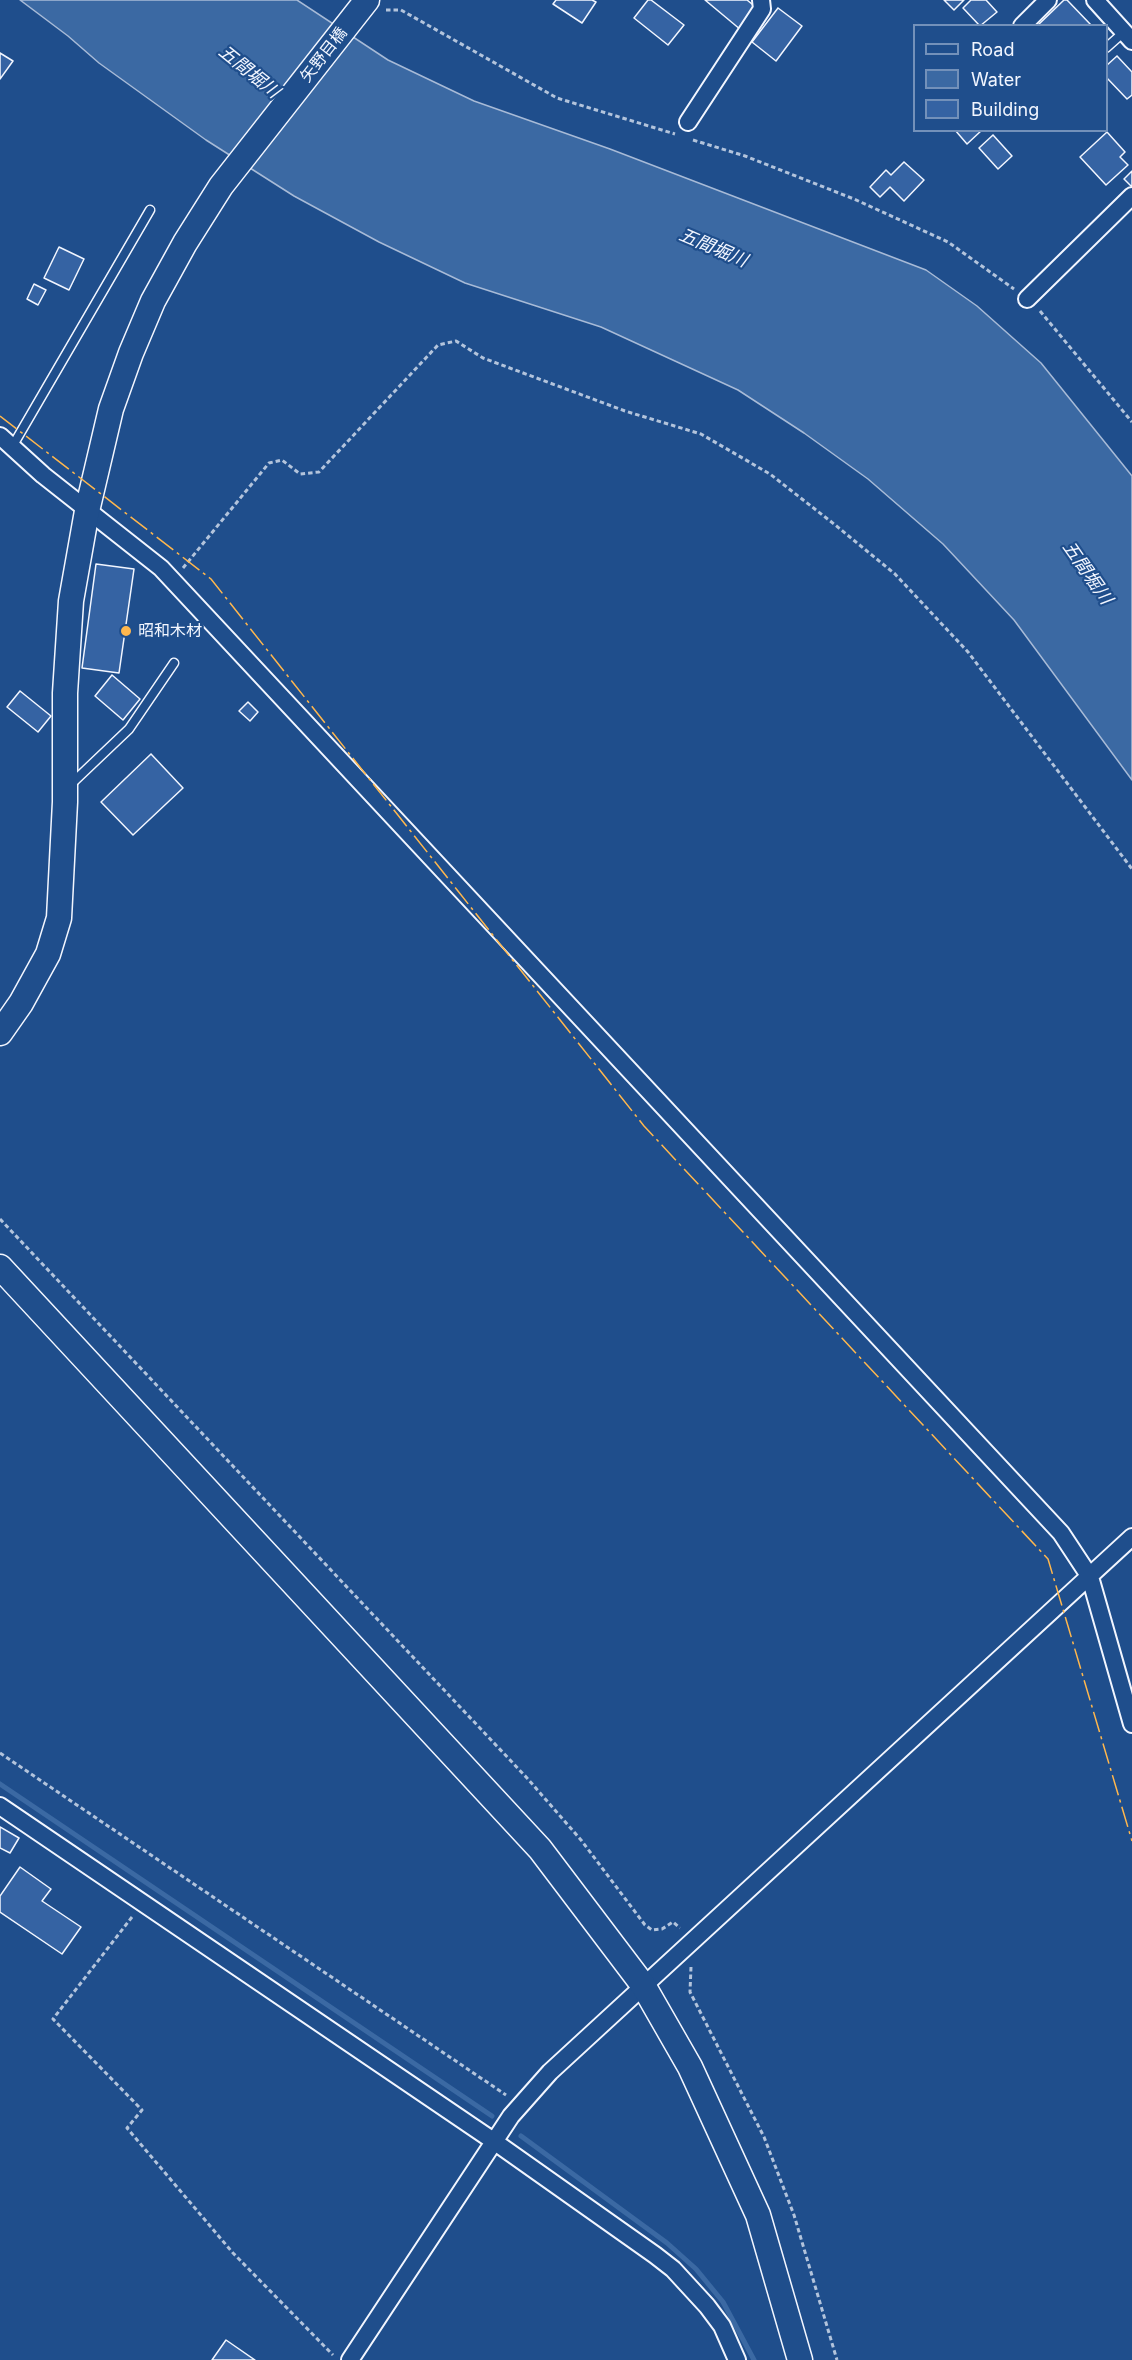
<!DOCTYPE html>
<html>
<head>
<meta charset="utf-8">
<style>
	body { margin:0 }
	#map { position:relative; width:1132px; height:2360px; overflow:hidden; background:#1f4e8c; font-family:Inter,sans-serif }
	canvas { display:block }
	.legend { position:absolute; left:913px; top:24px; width:195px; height:108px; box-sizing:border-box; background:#1f4e8c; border:2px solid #7391ba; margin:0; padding:8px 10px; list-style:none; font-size:18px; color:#f2f6ff }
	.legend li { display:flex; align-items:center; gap:12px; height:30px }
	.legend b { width:30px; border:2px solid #7391ba }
</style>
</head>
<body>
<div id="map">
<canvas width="1132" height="2360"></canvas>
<ul class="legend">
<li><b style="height:8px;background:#1f4e8c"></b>Road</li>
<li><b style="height:16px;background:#3b69a3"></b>Water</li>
<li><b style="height:16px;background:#3563a3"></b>Building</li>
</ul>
</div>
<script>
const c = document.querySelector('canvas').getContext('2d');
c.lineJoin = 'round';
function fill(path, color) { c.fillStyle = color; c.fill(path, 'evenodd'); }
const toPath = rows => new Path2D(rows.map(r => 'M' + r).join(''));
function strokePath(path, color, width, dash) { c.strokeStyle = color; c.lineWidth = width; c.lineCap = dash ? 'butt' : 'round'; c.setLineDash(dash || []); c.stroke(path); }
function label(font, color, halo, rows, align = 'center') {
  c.font = font + ' Inter,"Noto Sans JP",sans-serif'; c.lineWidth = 4.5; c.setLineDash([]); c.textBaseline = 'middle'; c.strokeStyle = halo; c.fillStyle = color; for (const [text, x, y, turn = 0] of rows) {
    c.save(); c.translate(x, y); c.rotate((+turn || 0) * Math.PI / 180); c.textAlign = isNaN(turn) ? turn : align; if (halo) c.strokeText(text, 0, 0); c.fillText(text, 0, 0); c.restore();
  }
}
const water = toPath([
	[20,0,297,0,388,60,474,101,610,149,926,270,977,306,1041,363,1132,476,1132,780,1014,620,943,544,868,479,804,433,738,390,601,327,465,283,379,242,294,196,206,140,99,63,68,36,20,0]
]);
fill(water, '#3b69a3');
strokePath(water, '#a8bbd7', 1.5);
strokePath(toPath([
	[0,1784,492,2116],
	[521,2136,667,2243,696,2269,723,2302,754,2360]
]), '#3b69a3', 5);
const building = toPath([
	[556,0,592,0,596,2,582,23,553,4,556,0],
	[648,0,651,0,684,25,668,45,634,18,648,0],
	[705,0,747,0,758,9,741,30,705,0],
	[944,0,964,0,954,10,944,0],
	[971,0,986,0,997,12,980,26,963,8,971,0],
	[1064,0,1067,0,1092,26,1037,26,1064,0],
	[778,8,802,26,776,61,752,42,778,8],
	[0,53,13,61,0,79,0,53],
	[1117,56,1132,72,1132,95,1127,99,1106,77,1106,66,1117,56],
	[955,130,982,130,967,144,955,130],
	[1107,132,1125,152,1120,157,1128,165,1106,185,1080,157,1107,132],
	[993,135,1012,156,998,169,979,148,993,135],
	[904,162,924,180,904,201,890,187,880,197,870,187,886,170,891,175,904,162],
	[1132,171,1132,187,1124,179,1132,171],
	[59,247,84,259,69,290,44,278,59,247],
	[34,284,46,290,38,305,27,299,34,284],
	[96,564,134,569,119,673,82,668,96,564],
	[112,675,140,699,123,720,95,696,112,675],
	[20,691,51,716,38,732,7,707,20,691],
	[248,702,258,712,250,721,239,711,248,702],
	[151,754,183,788,133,835,101,802,151,754],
	[0,1827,19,1838,10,1853,0,1848,0,1827],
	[20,1867,51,1889,42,1901,81,1927,62,1954,0,1912,0,1896,20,1867],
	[226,2340,255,2360,212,2360,226,2340]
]);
fill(building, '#3563a3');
strokePath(building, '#f2f6ff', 1.5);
const lane = toPath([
	[1106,48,1124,32],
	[12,447,150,210],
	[69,786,129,729,174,663]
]);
const street = toPath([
	[1095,0,1132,41],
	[1022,26,1048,0],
	[688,122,762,9,761,0],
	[1027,299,1132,196],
	[0,436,43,475,161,568,1061,1533,1090,1577,1132,1724],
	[0,1806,495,2142,655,2255,673,2269,707,2306,722,2326,737,2360],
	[350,2360,511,2116,550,2072,1132,1537]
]);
const secondary = toPath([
	[0,1033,21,1003,48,954,59,918,65,802,65,693,71,601,87,511,111,409,131,353,153,301,185,243,221,186,367,0],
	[0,1267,540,1849,643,1985,690,2067,758,2215,800,2360]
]);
strokePath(lane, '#f2f6ff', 11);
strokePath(street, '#f2f6ff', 20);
strokePath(secondary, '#f2f6ff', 27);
strokePath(toPath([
	[386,10,401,10,557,98,675,134],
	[693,140,745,156,854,199,948,242,1014,289],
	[1040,311,1132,422],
	[183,568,269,463,282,460,300,474,319,472,438,345,456,341,483,358,625,411,701,434,770,474,834,524,895,574,968,652,1132,869],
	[0,1219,527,1778,581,1840,645,1925,652,1930,662,1929,673,1922,680,1928],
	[0,1753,506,2095],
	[132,1917,53,2019,142,2110,127,2128,233,2253,333,2355],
	[691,1967,690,1992,764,2137,794,2215,837,2360]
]), '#b3c4dc', 3, [4.5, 3]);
strokePath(lane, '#1f4e8c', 8);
strokePath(street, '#1f4e8c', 16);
strokePath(secondary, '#1f4e8c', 24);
strokePath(toPath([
	[0,416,211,579,644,1126,1048,1559,1132,1841]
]), '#ffb74d', 1.5, [21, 4.5, 3, 4.5]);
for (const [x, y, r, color] of [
	[126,631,6,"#ffb74d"]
]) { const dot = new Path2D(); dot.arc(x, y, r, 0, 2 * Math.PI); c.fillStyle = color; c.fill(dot); strokePath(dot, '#1f4e8c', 2); }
label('16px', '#f2f6ff', '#1f4e8c', [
	["矢野目橋",324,55,-52]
]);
label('16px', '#f2f6ff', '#1f4e8c', [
	["昭和木材",138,631]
], 'left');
label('italic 18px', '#f2f6ff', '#1f4e8c', [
	["五間堀川",249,72,39],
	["五間堀川",713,248,23],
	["五間堀川",1087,573,55]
]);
</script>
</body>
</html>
